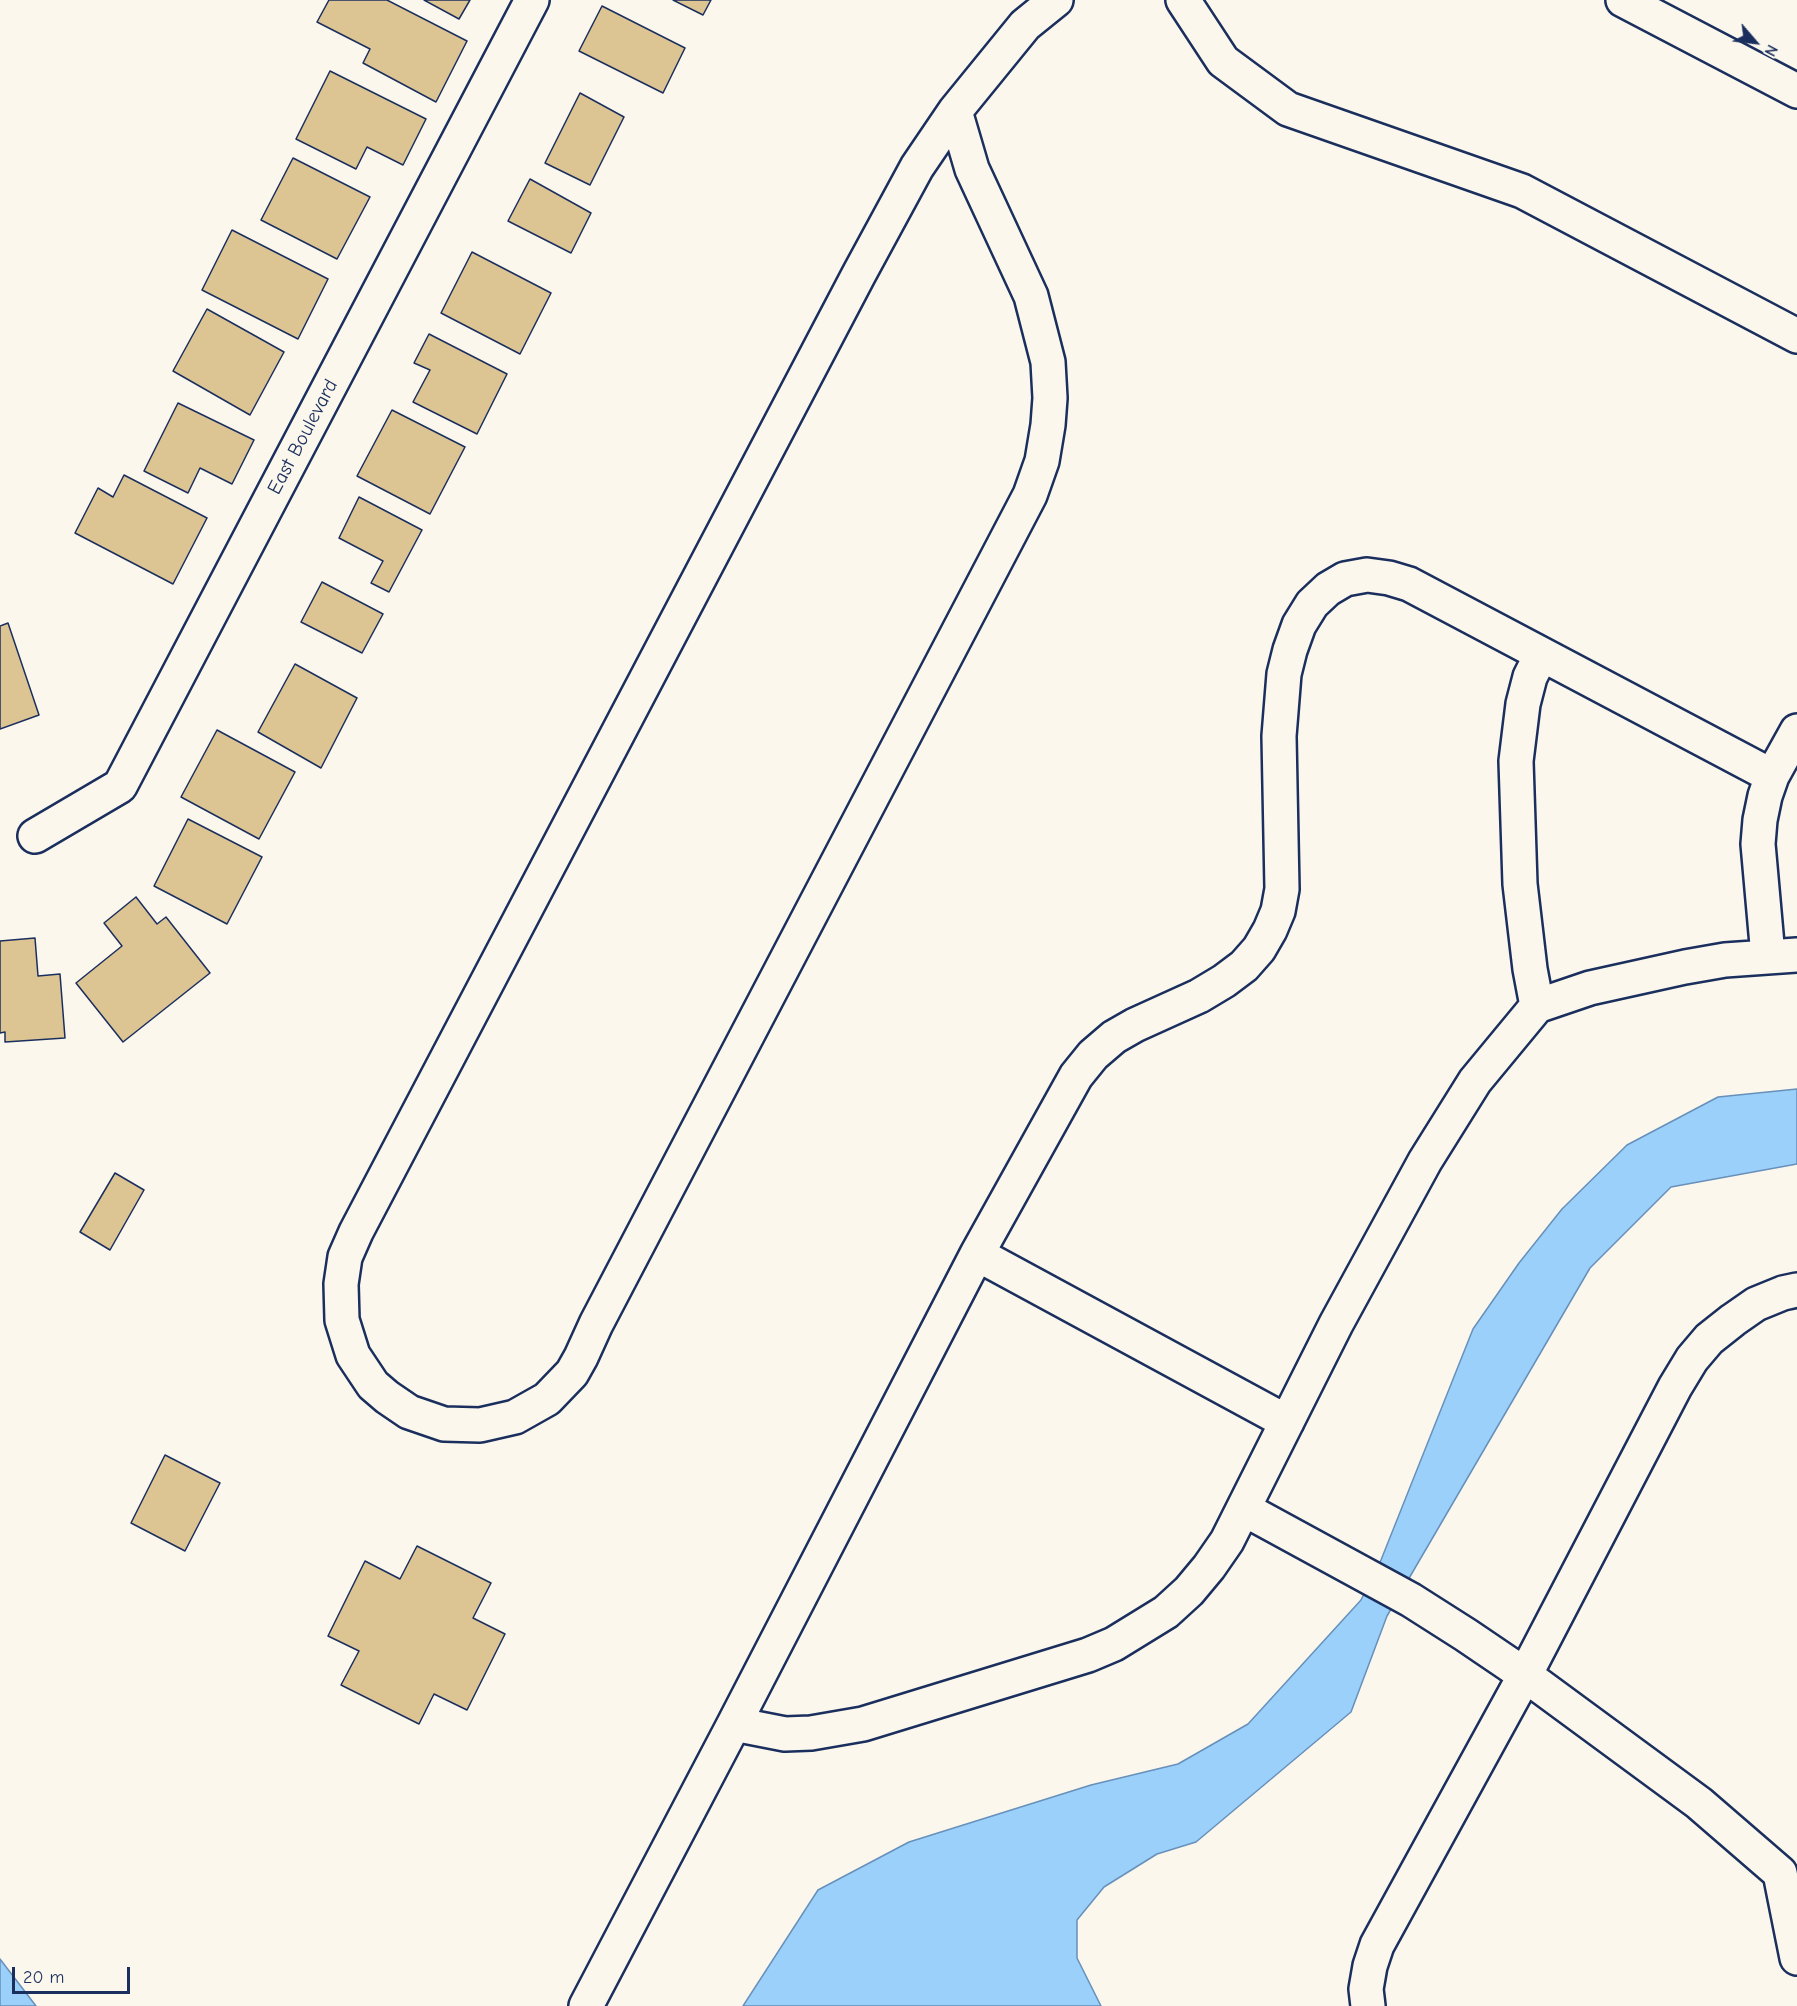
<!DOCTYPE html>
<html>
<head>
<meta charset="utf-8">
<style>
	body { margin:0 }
	#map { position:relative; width:1797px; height:2006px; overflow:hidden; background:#fbf7ec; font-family:"Comic Neue",sans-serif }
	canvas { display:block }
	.north { position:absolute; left:1725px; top:12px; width:60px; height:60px; -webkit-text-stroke:4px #fbf7ec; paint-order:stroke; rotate:118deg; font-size:16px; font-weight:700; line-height:24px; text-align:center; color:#1b2f5e }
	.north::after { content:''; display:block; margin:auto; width:21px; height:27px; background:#1b2f5e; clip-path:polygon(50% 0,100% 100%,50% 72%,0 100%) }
	.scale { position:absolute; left:12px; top:1967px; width:118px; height:27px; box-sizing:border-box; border:3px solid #1b2f5e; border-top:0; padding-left:8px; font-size:18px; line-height:21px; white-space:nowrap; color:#1b2f5e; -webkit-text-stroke:4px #fbf7ec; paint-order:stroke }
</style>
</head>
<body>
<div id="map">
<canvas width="1797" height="2006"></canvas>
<div class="north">N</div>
<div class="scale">20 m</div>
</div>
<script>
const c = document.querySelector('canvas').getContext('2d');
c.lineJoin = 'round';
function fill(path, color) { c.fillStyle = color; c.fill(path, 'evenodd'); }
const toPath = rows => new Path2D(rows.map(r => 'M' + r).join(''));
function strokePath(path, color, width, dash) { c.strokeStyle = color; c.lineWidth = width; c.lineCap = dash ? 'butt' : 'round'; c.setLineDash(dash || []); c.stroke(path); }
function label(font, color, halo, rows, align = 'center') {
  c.font = font + ' "Comic Neue",sans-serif'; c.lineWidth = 4.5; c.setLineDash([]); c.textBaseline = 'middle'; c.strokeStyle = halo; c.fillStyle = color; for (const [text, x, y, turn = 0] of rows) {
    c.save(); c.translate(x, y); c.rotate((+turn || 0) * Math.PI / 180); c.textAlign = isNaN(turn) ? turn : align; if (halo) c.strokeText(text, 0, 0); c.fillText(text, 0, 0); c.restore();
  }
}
const water = toPath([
	[1797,1089,1797,1164,1671,1187,1590,1268,1387,1616,1351,1712,1196,1842,1157,1854,1104,1887,1077,1920,1077,1958,1101,2006,743,2006,818,1890,909,1842,1091,1785,1178,1764,1248,1724,1361,1600,1381,1560,1473,1329,1519,1263,1562,1209,1627,1145,1718,1097,1797,1089],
	[0,1959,36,2006,0,2006,0,1959]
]);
fill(water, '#9ad0f9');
strokePath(water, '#6790bb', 1.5);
const building = toPath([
	[329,0,387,0,467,41,436,102,363,63,370,49,317,22,329,0],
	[424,0,470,0,459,19,424,0],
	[673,0,711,0,703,15,673,0],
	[602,6,685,48,663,93,579,51,602,6],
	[330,71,426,119,403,165,367,147,356,169,296,139,330,71],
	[580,93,624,117,590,185,545,163,580,93],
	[293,158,370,197,337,259,261,220,293,158],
	[530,179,591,213,571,253,508,221,530,179],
	[232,230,328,279,298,339,202,290,232,230],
	[472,252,551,293,520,354,441,313,472,252],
	[207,309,284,352,250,415,173,371,207,309],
	[429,334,507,374,477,434,413,402,430,370,414,363,429,334],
	[178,403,254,440,232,484,200,468,188,493,144,471,178,403],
	[392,410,465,447,430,514,357,476,392,410],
	[124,475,207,518,173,584,75,533,98,488,113,497,124,475],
	[359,497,422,530,389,592,371,583,383,561,339,538,359,497],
	[322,582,383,614,362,653,301,622,322,582],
	[8,623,39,715,0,729,0,626,8,623],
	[295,664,357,698,321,768,258,732,295,664],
	[217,730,295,772,259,839,181,797,217,730],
	[188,819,262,857,227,924,154,886,188,819],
	[136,897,157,924,166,917,210,973,123,1042,76,983,122,946,104,923,136,897],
	[35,938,38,976,60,974,65,1038,5,1042,5,1032,0,1033,0,941,35,938],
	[115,1173,144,1190,110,1250,80,1232,115,1173],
	[165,1455,220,1483,185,1551,131,1523,165,1455],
	[417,1546,491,1583,473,1618,505,1634,467,1710,434,1694,419,1724,341,1685,359,1651,328,1636,365,1561,400,1579,417,1546]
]);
fill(building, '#ddc493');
strokePath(building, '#1b2f5e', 1.5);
const minor = toPath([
	[1183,0,1223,61,1288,109,1522,191,1797,336],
	[1623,0,1797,91],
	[955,111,917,167,859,274,356,1232,345,1257,341,1284,342,1320,353,1355,373,1385,387,1397,409,1412,444,1424,480,1425,515,1417,547,1399,572,1373,581,1357,596,1324,1030,495,1042,461,1048,425,1050,398,1048,362,1031,296,972,169,955,111,1025,25,1056,0],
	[35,836,120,786,532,0],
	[1768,956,1758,844,1760,820,1765,796,1772,776,1797,731],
	[1537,1006,1530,969,1520,884,1516,761,1523,704,1530,677,1541,655],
	[977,1254,1287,1422],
	[1244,1509,1411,1600,1466,1635,1525,1675,1699,1803,1780,1873,1797,1958],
	[734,1724,785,1734,811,1733,863,1724,1088,1655,1114,1644,1166,1612,1189,1591,1209,1567,1227,1541,1336,1324,1425,1161,1475,1081,1537,1006,1590,988,1685,967,1725,960,1797,955],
	[586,2006,734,1724,977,1254,1076,1076,1093,1055,1114,1037,1135,1025,1199,996,1224,981,1244,966,1259,949,1270,930,1278,911,1282,889,1279,736,1284,674,1290,650,1299,625,1312,604,1328,589,1345,579,1367,575,1389,578,1409,584,1772,776],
	[1368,2006,1366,1989,1370,1966,1377,1945,1525,1675,1675,1387,1692,1359,1709,1339,1733,1320,1756,1304,1783,1293,1797,1290]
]);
strokePath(minor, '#1b2f5e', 38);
strokePath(minor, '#fbf7ec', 33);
label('20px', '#1b2f5e', '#fbf7ec', [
	["East Boulevard",303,437,-62]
]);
</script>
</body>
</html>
